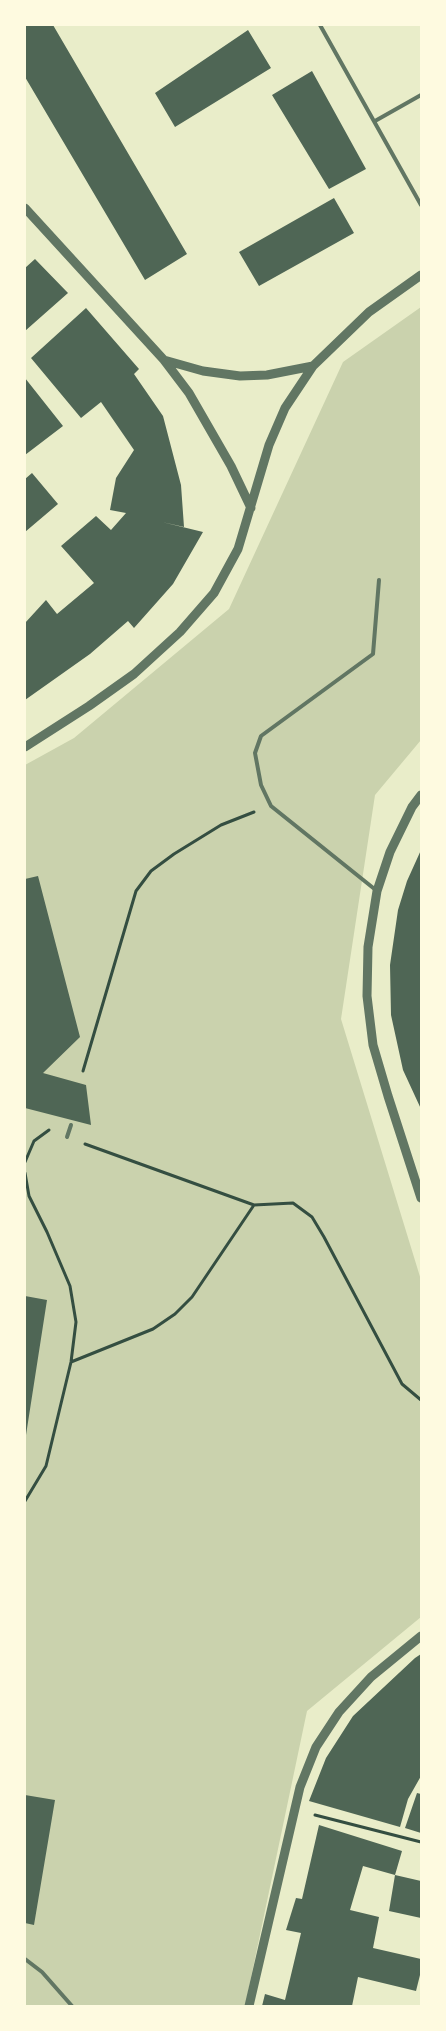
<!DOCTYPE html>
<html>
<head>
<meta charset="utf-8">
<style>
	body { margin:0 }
	#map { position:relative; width:446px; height:2031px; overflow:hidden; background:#e9edc9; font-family:Barlow,sans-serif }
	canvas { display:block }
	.frame { position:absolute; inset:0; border:26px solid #fefae0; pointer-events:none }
</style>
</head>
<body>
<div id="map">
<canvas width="446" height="2031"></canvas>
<div class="frame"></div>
</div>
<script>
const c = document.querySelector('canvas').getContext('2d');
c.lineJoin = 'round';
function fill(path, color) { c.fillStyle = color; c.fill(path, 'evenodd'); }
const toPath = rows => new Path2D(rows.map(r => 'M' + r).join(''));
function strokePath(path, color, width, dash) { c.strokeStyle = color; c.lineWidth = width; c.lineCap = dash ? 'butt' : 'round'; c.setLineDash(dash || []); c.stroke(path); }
fill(toPath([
	[421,307,421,740,375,795,341,1019,421,1280,421,1617,307,1711,245,2006,25,2006,25,765,74,738,229,609,343,362]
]), '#cad2ad');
fill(toPath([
	[25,25,53,25,187,254,145,280,25,77],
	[248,30,271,68,175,127,155,93],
	[312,71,366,169,329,189,272,95],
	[334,198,354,233,259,286,239,252],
	[35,259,68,293,25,331,25,268],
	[86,308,139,369,134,374,163,416,181,485,184,527,162,522,203,532,173,584,134,628,128,621,90,654,25,700,25,623,46,600,57,614,94,583,61,546,96,516,111,530,126,513,110,510,116,478,134,450,101,402,81,418,31,358],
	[25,378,63,426,25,455],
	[32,473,58,504,25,532,25,479],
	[421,850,421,1109,403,1070,391,1015,390,965,398,910,407,881],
	[38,876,80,1037,43,1073,86,1085,91,1125,25,1108,25,879],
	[25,1296,47,1300,26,1435,25,1435],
	[421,1654,421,1776,408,1799,400,1827,309,1801,326,1758,353,1716,415,1658],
	[417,1793,421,1794,421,1833,405,1828],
	[25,1795,55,1800,34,1925,25,1923],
	[319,1825,402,1851,395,1875,363,1866,350,1910,379,1917,373,1948,421,1959,421,1971,416,1991,358,1977,352,2006,262,2006,265,1994,285,2000,301,1933,286,1930,296,1898,302,1899],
	[395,1875,421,1881,421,1918,389,1911]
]), '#4f6655');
strokePath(toPath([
	[83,1071,136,891,151,871,174,854,221,825,254,812],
	[85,1144,254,1205,293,1203,312,1217,324,1237,402,1384,421,1400],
	[25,1162,34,1141,49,1130],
	[25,1173,29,1196,47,1232,70,1286,76,1322,71,1362,46,1466,25,1501],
	[71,1362,153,1329,175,1314,192,1297,254,1205],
	[315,1815,421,1842]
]), '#344e41', 3);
strokePath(toPath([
	[320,25,421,205],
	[375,121,421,95],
	[377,891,271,806,261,785,255,753,261,736,373,654,379,580],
	[67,1137,71,1125],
	[25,1959,42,1972,72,2006]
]), '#617663', 4);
strokePath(toPath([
	[25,208,164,360,189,393,231,466,251,508],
	[164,360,203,371,240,376,267,375,313,366],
	[25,747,89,706,134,674,180,632,214,593,238,549,269,445,285,408,313,366,369,312,421,275],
	[421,795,412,807,390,852,377,891,368,947,367,996,373,1045,388,1096,421,1198],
	[249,2006,300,1787,316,1747,339,1712,371,1677,421,1636]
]), '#617663', 9);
</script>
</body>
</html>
